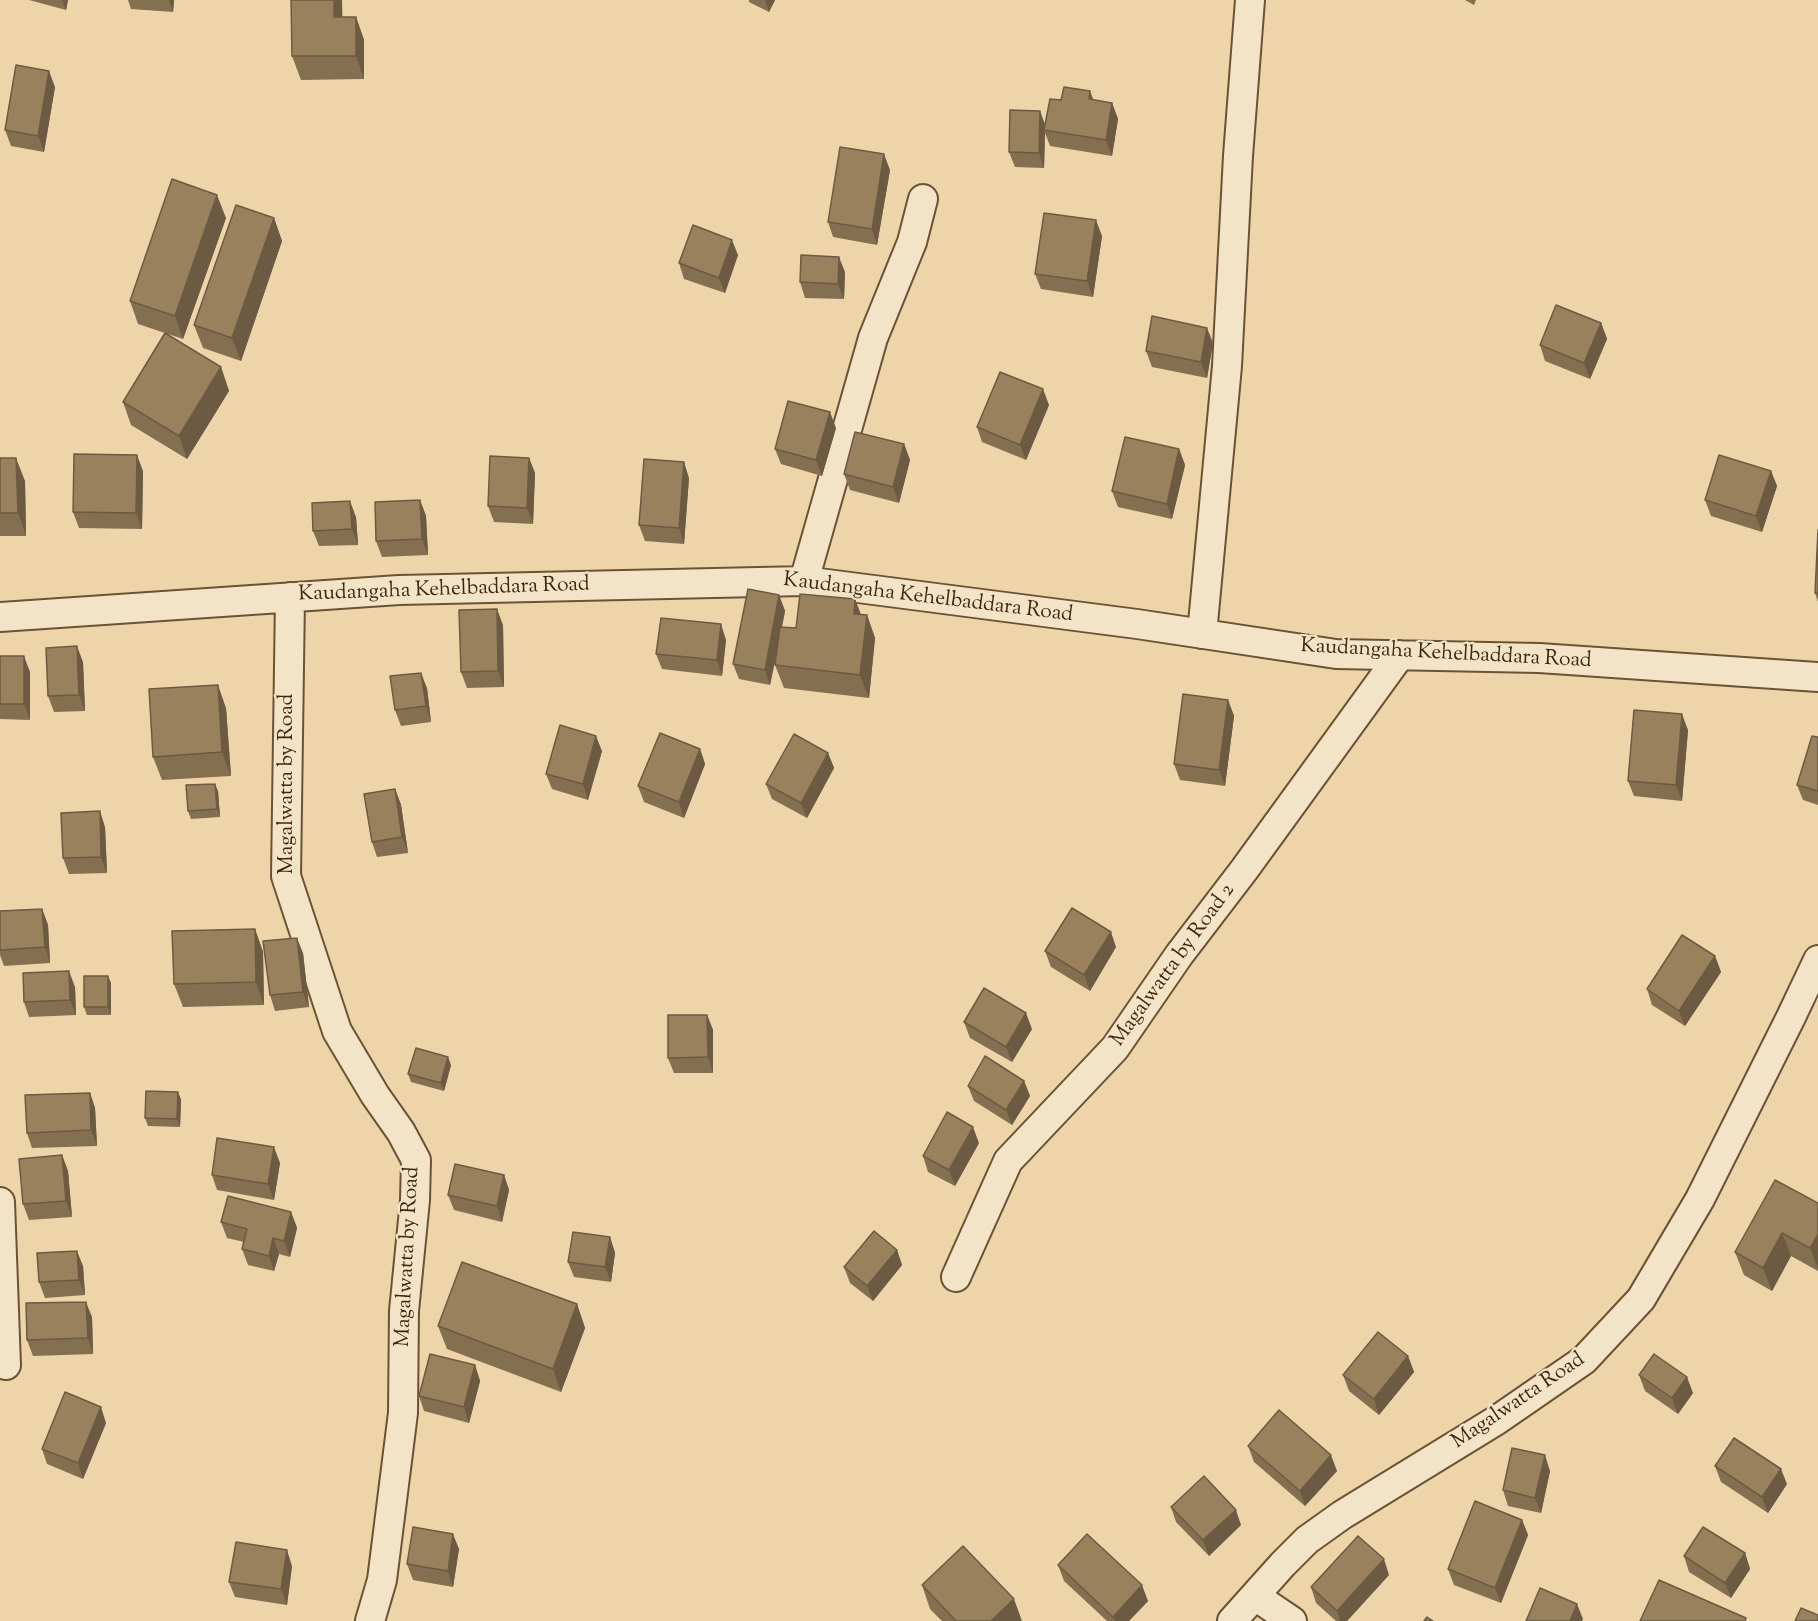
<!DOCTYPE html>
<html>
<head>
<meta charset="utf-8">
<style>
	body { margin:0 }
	canvas { display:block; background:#edd5a9 }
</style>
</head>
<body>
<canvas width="1818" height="1621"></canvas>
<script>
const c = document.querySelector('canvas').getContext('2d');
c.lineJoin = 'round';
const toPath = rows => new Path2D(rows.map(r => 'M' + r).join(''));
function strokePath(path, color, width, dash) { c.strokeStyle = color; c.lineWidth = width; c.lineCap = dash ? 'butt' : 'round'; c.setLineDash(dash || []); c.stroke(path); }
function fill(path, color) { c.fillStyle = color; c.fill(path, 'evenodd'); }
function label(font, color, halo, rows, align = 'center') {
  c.font = font + ' "Sorts Mill Goudy",serif'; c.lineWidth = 4.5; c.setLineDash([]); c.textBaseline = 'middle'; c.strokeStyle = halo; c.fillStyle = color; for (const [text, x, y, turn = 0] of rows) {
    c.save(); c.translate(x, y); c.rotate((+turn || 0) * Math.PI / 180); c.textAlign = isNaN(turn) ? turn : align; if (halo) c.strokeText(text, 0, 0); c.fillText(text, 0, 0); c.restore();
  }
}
const street = toPath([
	[804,581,873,338,912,242,923,199],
	[290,597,286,876,337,1031,375,1095,401,1132,416,1160,415,1200,404,1311,403,1413,382,1580,370,1621],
	[0,617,399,590,804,581,1137,624,1336,654,1539,658,1818,677],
	[1202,634,1227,366,1238,156,1250,0],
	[0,1202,6,1365],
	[956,1277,1008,1161,1115,1048,1179,955,1244,870,1400,655],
	[1255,1596,1292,1621],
	[1232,1621,1283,1564,1307,1540,1342,1515,1497,1420,1584,1360,1641,1299,1700,1199,1791,1017,1818,960]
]);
strokePath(street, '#6c5234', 32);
strokePath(street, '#f3e4c7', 28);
fill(toPath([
	[29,0,68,0,66,10],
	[128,0,174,0,173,12,131,9],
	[749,0,775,0,769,12,749,2],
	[1465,0,1476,0,1474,5],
	[342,17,356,17,364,40,364,79,301,80,292,56],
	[55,87,44,152,11,146,5,130],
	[1090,91,1093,100,1112,103,1118,119,1112,156,1050,146,1045,133,1044,168,1015,167,1009,152,1045,126,1061,100],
	[890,170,877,245,833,237,828,222],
	[226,218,183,339,138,324,130,301],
	[274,218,282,241,241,361,203,348,194,325],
	[1102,236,1093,297,1041,289,1035,274],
	[738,255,725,293,684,279,679,263],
	[845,272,844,299,805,298,800,282],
	[1601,323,1607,339,1590,379,1545,361,1540,345],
	[1213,343,1207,378,1152,367,1146,351],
	[221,367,229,391,187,459,131,425,123,402],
	[1049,405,1026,460,982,442,977,427],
	[836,428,822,476,781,464,775,449],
	[904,444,910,460,899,503,850,490,844,474],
	[1179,449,1185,465,1172,519,1118,507,1112,491],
	[0,458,25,481,26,536,0,536],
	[529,458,535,473,533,524,494,522,488,506],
	[143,471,142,529,79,528,73,512],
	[1771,471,1777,486,1762,532,1711,516,1705,500],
	[689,478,684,544,645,541,639,525],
	[420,500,426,516,428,555,382,557,376,541],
	[356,517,358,545,319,546,313,531],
	[1818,530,1818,602,1815,593],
	[779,595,785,611,782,627,796,628,855,599,861,615,867,615,875,638,869,698,784,688,775,665,777,652,770,685,739,679,733,664],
	[503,625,504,687,467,688,461,672],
	[726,640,722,676,662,669,656,654],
	[0,656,30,672,30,720,0,719],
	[83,662,85,711,54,712,48,696],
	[427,688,431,722,401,726,395,710],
	[1228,700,1234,716,1225,786,1180,780,1174,764],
	[226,708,231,776,162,780,153,757],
	[1688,730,1682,801,1634,796,1628,781],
	[1818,737,1818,805,1803,800,1797,785],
	[700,749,705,764,684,818,644,802,638,786],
	[602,751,588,800,552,789,546,774],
	[828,753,834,768,807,818,772,799,766,784],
	[395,789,401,805,408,853,377,857,372,842],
	[218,791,220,817,191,819,188,811],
	[105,827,107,873,69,874,63,858],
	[42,909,48,925,50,963,4,966,0,955,0,911],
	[255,929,263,952,264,1005,183,1007,174,984],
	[1116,947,1090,991,1051,967,1045,951],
	[303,953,309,1007,275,1011,270,995],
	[1715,956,1721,972,1685,1026,1652,1005,1647,989],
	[111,983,111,1015,87,1015,84,1007],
	[75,987,76,1015,29,1017,24,1002],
	[707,1015,713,1030,713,1073,674,1073,668,1058],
	[964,1022,1032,1029,1012,1062,970,1038],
	[451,1065,444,1091,411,1082,408,1074],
	[1024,1081,1030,1096,1012,1125,974,1101,968,1086],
	[178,1092,181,1100,180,1127,148,1126,145,1118],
	[90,1093,95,1108,97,1146,32,1148,27,1133],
	[979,1143,955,1186,928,1172,923,1156],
	[62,1155,68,1171,72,1217,29,1220,23,1204],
	[280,1163,274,1200,217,1190,212,1175],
	[504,1175,509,1190,502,1222,454,1210,448,1195],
	[1818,1203,1818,1271,1791,1256,1772,1291,1744,1275,1735,1252],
	[291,1212,297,1228,290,1257,279,1254,274,1271,248,1265,242,1249,244,1242,227,1238,221,1222],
	[610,1237,615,1253,611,1282,574,1277,568,1262],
	[897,1250,902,1265,873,1301,850,1283,844,1267],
	[83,1266,85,1295,45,1298,39,1282],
	[577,1304,585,1328,561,1392,447,1349,438,1326],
	[92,1317,93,1354,33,1356,27,1340],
	[1408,1356,1414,1372,1379,1415,1349,1391,1343,1375],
	[475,1365,480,1381,469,1423,424,1411,419,1396],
	[1639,1375,1693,1393,1678,1414,1645,1391],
	[106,1423,83,1479,47,1464,42,1449],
	[1248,1446,1337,1471,1305,1506,1254,1462],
	[1715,1466,1787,1484,1768,1513,1721,1482],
	[1550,1471,1541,1513,1508,1506,1503,1490],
	[1171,1507,1241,1525,1209,1556,1176,1522],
	[1522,1520,1528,1535,1501,1603,1454,1585,1448,1569],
	[459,1549,453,1587,413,1580,407,1564],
	[1745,1553,1750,1569,1731,1598,1689,1572,1684,1556],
	[1058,1565,1148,1601,1129,1621,1107,1621,1064,1581],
	[292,1566,287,1605,235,1597,229,1582],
	[1389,1575,1347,1621,1336,1621,1316,1603,1311,1587],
	[922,1585,1022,1621,942,1621,930,1609]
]), '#846f51');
fill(toPath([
	[62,0,68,0,66,10],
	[169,0,174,0,173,12],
	[334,0,342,0,343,40,334,17],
	[765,0,775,0,769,12],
	[356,17,364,40,364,79,356,56],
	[49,71,55,87,44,152,38,136],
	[1090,91,1096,107,1089,99],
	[1112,103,1118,119,1112,156,1106,140],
	[1040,111,1046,127,1044,130,1045,133,1044,168,1039,153],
	[884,154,890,170,877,245,872,229],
	[217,195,226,218,183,339,175,316],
	[274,218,282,241,241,361,232,338],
	[1096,220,1102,236,1093,297,1087,281],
	[732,240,738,255,725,293,719,278],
	[839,257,845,272,844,299,838,284],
	[1601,323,1607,339,1590,379,1584,363],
	[1207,328,1213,343,1207,378,1201,362],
	[221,367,229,391,187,459,179,436],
	[1043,389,1049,405,1026,460,1020,445],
	[830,412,836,428,822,476,816,460],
	[904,444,910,460,899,503,893,487],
	[1179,449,1185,465,1172,519,1167,504],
	[137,455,143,471,142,529,136,513],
	[16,458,25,481,26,536,18,513],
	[529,458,535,473,533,524,527,508],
	[684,462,689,478,684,544,679,528],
	[1771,471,1777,486,1762,532,1756,516],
	[420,500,426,516,428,555,422,539],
	[350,501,356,517,358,545,352,529],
	[779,595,785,611,770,685,765,670],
	[855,599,864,623,854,614],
	[497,609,503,625,504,687,498,671],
	[867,615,875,638,869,698,860,675],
	[721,624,726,640,722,676,717,660],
	[77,646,83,662,85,711,79,695],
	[24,656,30,672,30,720,24,704],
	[421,673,427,688,431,722,426,706],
	[218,685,226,708,231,776,222,752],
	[1228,700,1234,716,1225,786,1219,770],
	[1682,714,1688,730,1682,801,1676,785],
	[596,736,602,751,588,800,583,784],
	[700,749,705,764,684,818,679,802],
	[828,753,834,768,807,818,801,803],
	[215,784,218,791,220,817,217,809],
	[395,789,401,805,408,853,402,837],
	[100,811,105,827,107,873,101,857],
	[42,909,48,925,50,963,45,947],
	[255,929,263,952,264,1005,256,982],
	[1111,932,1116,947,1090,991,1084,975],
	[297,938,303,953,309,1007,303,992],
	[1715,956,1721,972,1685,1026,1679,1011],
	[69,971,75,987,76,1015,70,1000],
	[108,976,111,983,111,1015,108,1007],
	[1026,1013,1032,1029,1012,1062,1006,1047],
	[707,1015,713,1030,713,1073,708,1057],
	[448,1057,451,1065,444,1091,441,1083],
	[1024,1081,1030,1096,1012,1125,1006,1110],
	[178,1092,181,1100,180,1127,177,1119],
	[90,1093,95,1108,97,1146,91,1130],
	[973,1127,979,1143,955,1186,949,1170],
	[274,1147,280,1163,274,1200,268,1184],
	[62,1155,68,1171,72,1217,66,1201],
	[504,1175,509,1190,502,1222,497,1206],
	[291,1212,297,1228,290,1257,284,1241],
	[1782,1233,1791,1256,1772,1291,1763,1268],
	[1818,1234,1818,1269,1810,1248],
	[610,1237,615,1253,611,1282,605,1267],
	[273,1238,279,1254,274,1271,269,1256],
	[897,1250,902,1265,873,1301,867,1286],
	[77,1251,83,1266,85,1295,79,1280],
	[86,1302,92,1317,93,1354,88,1338],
	[577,1304,585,1328,561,1392,553,1369],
	[1408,1356,1414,1372,1379,1415,1374,1399],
	[475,1365,480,1381,469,1423,464,1407],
	[1687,1377,1693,1393,1678,1414,1672,1398],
	[101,1407,106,1423,83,1479,78,1463],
	[1331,1455,1337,1471,1305,1506,1300,1491],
	[1545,1455,1550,1471,1541,1513,1535,1498],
	[1781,1469,1787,1484,1768,1513,1762,1497],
	[1236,1510,1241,1525,1209,1556,1203,1540],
	[1522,1520,1528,1535,1501,1603,1495,1588],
	[453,1534,459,1549,453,1587,448,1571],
	[287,1550,292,1566,287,1605,281,1589],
	[1745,1553,1750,1569,1731,1598,1725,1583],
	[1384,1559,1389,1575,1347,1621,1340,1621,1337,1611],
	[1142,1585,1148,1601,1129,1621,1115,1621,1113,1617],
	[1014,1599,1022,1621,991,1621],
	[1577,1604,1583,1619,1582,1621,1570,1621]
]), '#6c5a42');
const building = toPath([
	[291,0,334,0,334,17,356,17,356,56,292,56,291,0],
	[16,65,49,71,38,136,5,130,16,65],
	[1064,87,1090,91,1089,99,1112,103,1106,140,1044,130,1050,99,1061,100,1064,87],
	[1010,110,1040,111,1039,153,1009,152,1010,110],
	[840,147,884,154,872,229,828,222,840,147],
	[172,179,217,195,175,316,130,301,172,179],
	[236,205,274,218,232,338,194,325,236,205],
	[1044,213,1096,220,1087,281,1035,274,1044,213],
	[693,225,732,240,719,278,679,263,693,225],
	[801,255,839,257,838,284,800,282,801,255],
	[1556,305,1601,323,1584,363,1540,345,1556,305],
	[1152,316,1207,328,1201,362,1146,351,1152,316],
	[165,333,221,367,179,436,123,402,165,333],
	[1000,372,1043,389,1020,445,977,427,1000,372],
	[788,401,830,412,816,460,775,449,788,401],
	[855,432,904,444,893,487,844,474,855,432],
	[1125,437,1179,449,1167,504,1112,491,1125,437],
	[74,454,137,455,136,513,73,512,74,454],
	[1719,455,1771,471,1756,516,1705,500,1719,455],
	[490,456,529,458,527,508,488,506,490,456],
	[0,458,16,458,18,513,0,513,0,458],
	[644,459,684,462,679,528,639,525,644,459],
	[420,500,422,539,376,541,375,502,420,500],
	[350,501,352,529,313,531,312,503,350,501],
	[1818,530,1818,593,1815,593,1818,530],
	[748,589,779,595,765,670,733,664,748,589],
	[800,594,855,599,854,614,867,615,860,675,775,665,780,627,796,628,800,594],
	[497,609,498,671,461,672,459,610,497,609],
	[661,618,721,624,717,660,656,654,661,618],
	[77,646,79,695,48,696,46,648,77,646],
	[0,656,24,656,24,704,0,704,0,656],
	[421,673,426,706,395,710,390,676,421,673],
	[218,685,222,752,153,757,149,689,218,685],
	[1183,694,1228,700,1219,770,1174,764,1183,694],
	[1634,710,1682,714,1676,785,1628,781,1634,710],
	[560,725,596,736,583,784,546,774,560,725],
	[660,733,700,749,679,802,638,786,660,733],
	[794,734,828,753,801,803,766,784,794,734],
	[1812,736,1818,737,1818,791,1797,785,1812,736],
	[215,784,217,809,188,811,186,785,215,784],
	[395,789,402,837,372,842,364,794,395,789],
	[100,811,101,857,63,858,61,813,100,811],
	[1072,908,1111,932,1084,975,1045,951,1072,908],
	[42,909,45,947,0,950,0,911,42,909],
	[255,929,256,982,174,984,172,931,255,929],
	[1682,935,1715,956,1679,1011,1647,989,1682,935],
	[297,938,303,992,270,995,263,941,297,938],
	[69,971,70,1000,24,1002,23,973,69,971],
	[84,976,108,976,108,1007,84,1007,84,976],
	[984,988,1026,1013,1006,1047,964,1022,984,988],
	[668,1015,707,1015,708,1057,668,1058,668,1015],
	[416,1048,448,1057,441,1083,408,1074,416,1048],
	[985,1056,1024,1081,1006,1110,968,1086,985,1056],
	[146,1091,178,1092,177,1119,145,1118,146,1091],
	[90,1093,91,1130,27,1133,25,1095,90,1093],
	[947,1112,973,1127,949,1170,923,1156,947,1112],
	[217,1138,274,1147,268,1184,212,1175,217,1138],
	[62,1155,66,1201,23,1204,19,1159,62,1155],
	[455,1164,504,1175,497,1206,448,1195,455,1164],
	[1775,1180,1818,1203,1818,1234,1810,1248,1782,1233,1763,1268,1735,1252,1775,1180],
	[228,1196,291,1212,284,1241,273,1238,269,1256,242,1249,247,1229,221,1222,228,1196],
	[874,1231,897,1250,867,1286,844,1267,874,1231],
	[573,1232,610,1237,605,1267,568,1262,573,1232],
	[77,1251,79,1280,39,1282,37,1253,77,1251],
	[462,1262,577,1304,553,1369,438,1326,462,1262],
	[86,1302,88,1338,27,1340,26,1303,86,1302],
	[1378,1332,1408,1356,1374,1399,1343,1375,1378,1332],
	[430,1354,475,1365,464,1407,419,1396,430,1354],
	[1654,1354,1687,1377,1672,1398,1639,1375,1654,1354],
	[65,1392,101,1407,78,1463,42,1449,65,1392],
	[1279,1410,1331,1455,1300,1491,1248,1446,1279,1410],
	[1734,1438,1781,1469,1762,1497,1715,1466,1734,1438],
	[1512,1448,1545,1455,1535,1498,1503,1490,1512,1448],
	[1204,1476,1236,1510,1203,1540,1171,1507,1204,1476],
	[1475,1501,1522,1520,1495,1588,1448,1569,1475,1501],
	[413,1527,453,1534,448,1571,407,1564,413,1527],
	[1703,1527,1745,1553,1725,1583,1684,1556,1703,1527],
	[1087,1534,1142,1585,1113,1617,1058,1565,1087,1534],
	[1358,1536,1384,1559,1337,1611,1311,1587,1358,1536],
	[236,1542,287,1550,281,1589,229,1582,236,1542],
	[963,1546,1014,1599,991,1621,956,1621,922,1585,963,1546],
	[1659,1580,1746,1618,1745,1621,1640,1621,1659,1580],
	[1540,1588,1577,1604,1570,1621,1526,1621,1540,1588],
	[1801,1608,1818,1615,1818,1621,1795,1621,1801,1608],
	[1427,1617,1433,1621,1424,1621,1427,1617]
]);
fill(building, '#9a815e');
strokePath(building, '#6c5a42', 1.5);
label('21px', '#41270d', '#f3e4c7', [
	["Kaudangaha Kehelbaddara Road",444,591,-2],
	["Kaudangaha Kehelbaddara Road",928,599,7],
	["Kaudangaha Kehelbaddara Road",1446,655,3],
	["Magalwatta by Road",288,784,-90],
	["Magalwatta by Road 2",1174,966,-54],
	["Magalwatta by Road",409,1257,-87],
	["Magalwatta Road",1519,1402,-34]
]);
</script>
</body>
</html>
